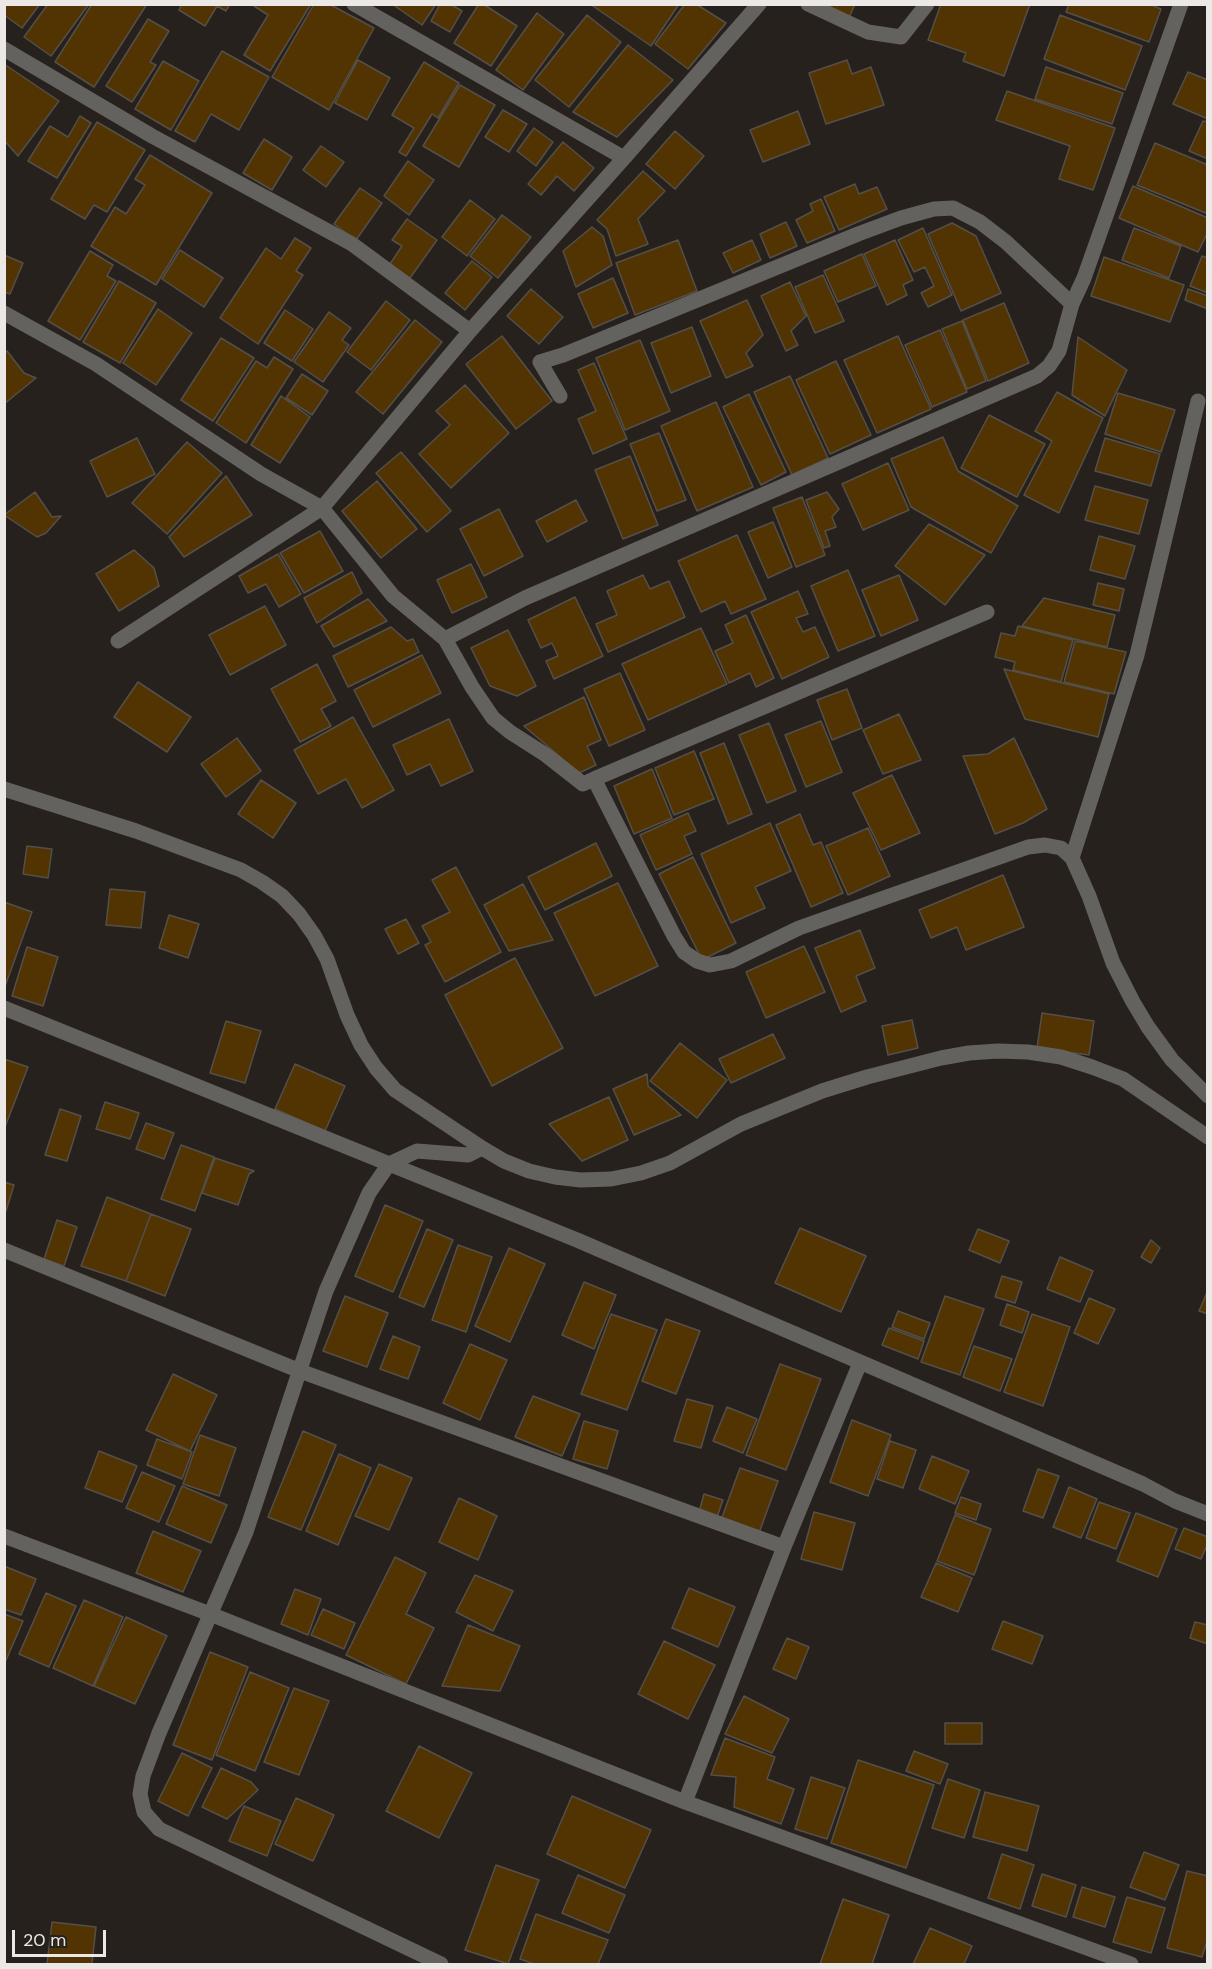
<!DOCTYPE html>
<html>
<head>
<meta charset="utf-8">
<style>
	body { margin:0 }
	#map { position:relative; width:1212px; height:1969px; overflow:hidden; background:#26211c; font-family:"DM Sans",sans-serif }
	canvas { display:block }
	.frame { position:absolute; inset:0; border:6px solid #ece8e5; pointer-events:none }
	.scale { position:absolute; left:12px; top:1930px; width:94px; height:27px; box-sizing:border-box; border:3px solid #ece8e5; border-top:0; padding-left:8px; font-size:18px; line-height:21px; white-space:nowrap; color:#ece8e5; -webkit-text-stroke:4px #26211c; paint-order:stroke }
</style>
</head>
<body>
<div id="map">
<canvas width="1212" height="1969"></canvas>
<div class="frame"></div>
<div class="scale">20 m</div>
</div>
<script>
const c = document.querySelector('canvas').getContext('2d');
c.lineJoin = 'round';
function fill(path, color) { c.fillStyle = color; c.fill(path, 'evenodd'); }
const toPath = rows => new Path2D(rows.map(r => 'M' + r).join(''));
function strokePath(path, color, width, dash) { c.strokeStyle = color; c.lineWidth = width; c.lineCap = dash ? 'butt' : 'round'; c.setLineDash(dash || []); c.stroke(path); }
const building = toPath([
	[4,4,40,4,22,28,4,15,4,4],
	[48,4,89,4,51,56,24,37,48,4],
	[92,4,147,4,94,87,55,62,92,4],
	[182,4,230,4,226,11,217,6,205,26,179,10,182,4],
	[251,4,311,4,270,71,244,55,268,15,251,4],
	[314,4,329,4,374,28,329,110,272,77,314,4],
	[392,4,436,4,422,25,392,4],
	[440,4,450,4,462,11,450,32,431,21,440,4],
	[479,4,483,4,517,26,491,66,454,43,479,4],
	[590,4,679,4,651,46,590,4],
	[685,4,696,4,726,23,688,69,655,44,685,4],
	[823,4,855,4,849,18,823,4],
	[941,4,1030,4,1004,76,963,61,966,53,928,40,941,4],
	[1069,4,1149,4,1161,9,1149,42,1066,12,1069,4],
	[537,13,564,34,523,90,496,70,537,13],
	[587,15,621,42,569,107,535,80,587,15],
	[1060,15,1142,46,1125,90,1044,59,1060,15],
	[148,19,169,31,150,62,156,65,132,102,106,86,148,19],
	[628,45,673,80,617,137,573,112,628,45],
	[222,51,269,77,239,130,211,114,195,142,175,131,222,51],
	[358,60,390,78,367,120,335,103,358,60],
	[847,60,852,74,871,67,884,105,826,124,809,73,847,60],
	[163,61,199,81,171,130,135,109,163,61],
	[424,62,459,83,438,118,432,114,406,156,399,152,414,128,392,115,424,62],
	[4,64,59,101,18,156,4,140,4,64],
	[1046,67,1123,93,1112,124,1035,99,1046,67],
	[1188,72,1208,80,1208,119,1173,104,1188,72],
	[460,85,495,105,459,167,423,146,460,85],
	[1007,91,1115,128,1093,190,1059,179,1070,146,996,120,1007,91],
	[503,110,527,124,509,152,485,137,503,110],
	[798,111,810,144,763,162,750,130,798,111],
	[80,116,91,123,57,178,28,161,50,126,68,137,80,116],
	[1203,121,1208,122,1208,159,1189,151,1203,121],
	[97,122,145,150,107,212,94,205,85,219,51,199,97,122],
	[534,128,553,142,536,166,517,151,534,128],
	[675,131,704,156,675,189,646,164,675,131],
	[264,139,292,157,272,190,243,173,264,139],
	[563,142,594,168,574,191,557,176,541,195,528,184,563,142],
	[1155,143,1208,165,1208,214,1137,185,1155,143],
	[321,146,344,162,326,187,303,170,321,146],
	[150,155,212,193,156,285,91,246,115,207,126,214,145,185,135,179,150,155],
	[408,161,434,180,409,215,384,196,408,161],
	[643,171,665,191,638,219,648,244,616,256,607,229,597,220,643,171],
	[855,184,859,194,877,187,887,209,839,230,824,197,855,184],
	[1133,186,1208,218,1208,232,1198,252,1119,218,1133,186],
	[360,188,382,203,356,240,334,224,360,188],
	[821,199,835,231,807,243,796,220,813,211,810,204,821,199],
	[470,200,495,219,467,256,442,237,470,200],
	[502,215,531,237,498,278,470,256,502,215],
	[407,219,437,240,410,278,390,264,402,246,392,240,407,219],
	[786,222,797,246,770,258,760,234,786,222],
	[952,223,976,236,1001,293,961,311,928,234,952,223],
	[592,227,603,236,612,265,576,287,563,251,592,227],
	[923,228,952,295,928,307,921,293,934,286,925,267,914,272,898,240,923,228],
	[1134,228,1181,246,1169,278,1122,260,1134,228],
	[295,238,311,248,296,271,303,275,258,344,220,318,266,248,281,259,295,238],
	[678,240,697,291,635,315,616,263,678,240],
	[752,240,761,260,733,273,723,253,752,240],
	[895,240,913,280,903,285,907,295,887,305,864,254,895,240],
	[180,250,223,278,204,307,162,279,180,250],
	[90,251,113,265,107,276,116,281,80,340,48,321,90,251],
	[862,254,876,286,838,302,824,271,862,254],
	[4,255,23,263,10,294,4,292,4,255],
	[1202,256,1208,258,1208,293,1190,286,1202,256],
	[1104,257,1184,285,1170,322,1091,296,1104,257],
	[472,261,492,277,465,310,445,293,472,261],
	[823,275,844,321,815,333,795,287,823,275],
	[613,278,628,313,593,328,578,294,613,278],
	[119,281,156,303,120,363,83,342,119,281],
	[790,282,806,316,791,331,798,345,786,351,761,296,790,282],
	[531,289,563,317,539,344,507,316,531,289],
	[1188,289,1208,296,1208,309,1185,300,1188,289],
	[747,300,763,335,746,353,753,366,726,378,700,321,747,300],
	[386,301,410,320,371,370,347,352,386,301],
	[1004,303,1029,363,988,381,963,320,1004,303],
	[158,309,192,333,156,385,123,363,158,309],
	[285,310,313,329,292,361,264,343,285,310],
	[329,312,351,328,342,340,349,345,323,382,294,362,329,312],
	[415,320,442,342,383,414,356,392,415,320],
	[962,321,986,381,967,389,942,329,962,321],
	[692,327,711,376,671,393,651,343,692,327],
	[940,330,967,392,932,407,905,345,940,330],
	[502,336,552,401,516,429,466,364,502,336],
	[898,336,931,409,877,433,844,360,898,336],
	[1078,337,1127,370,1105,416,1072,395,1078,337],
	[221,338,254,358,213,421,181,400,221,338],
	[640,340,670,411,625,430,596,358,640,340],
	[7,351,24,373,36,378,4,404,4,353,7,351],
	[274,357,293,369,246,443,216,423,256,361,267,368,274,357],
	[836,361,871,435,830,454,796,380,836,361],
	[594,363,627,439,593,454,578,419,596,411,578,370,594,363],
	[302,374,328,391,312,415,286,398,302,374],
	[790,376,828,458,792,475,754,392,790,376],
	[465,385,509,433,451,488,419,454,450,425,436,411,465,385],
	[1057,392,1103,418,1059,513,1024,495,1052,441,1035,431,1057,392],
	[1118,393,1175,410,1161,452,1105,434,1118,393],
	[749,394,786,472,761,485,723,407,749,394],
	[281,396,310,417,280,463,251,445,281,396],
	[716,402,753,487,697,511,661,426,716,402],
	[989,415,1045,444,1017,497,961,468,989,415],
	[659,433,686,500,657,511,630,444,659,433],
	[943,437,958,471,1018,506,991,553,911,507,891,459,943,437],
	[137,438,155,474,107,497,90,461,137,438],
	[1105,438,1160,454,1151,486,1095,471,1105,438],
	[187,442,222,473,167,534,132,503,187,442],
	[401,452,451,511,427,532,376,473,401,452],
	[630,456,658,525,623,539,595,470,630,456],
	[888,463,909,510,863,530,842,484,888,463],
	[226,476,252,515,184,557,169,537,226,476],
	[377,481,417,529,381,558,342,511,377,481],
	[1095,486,1148,500,1139,534,1085,520,1095,486],
	[35,492,52,517,61,516,46,533,37,537,4,515,35,492],
	[827,492,839,509,832,517,836,527,825,531,830,546,824,548,806,500,827,492],
	[802,497,825,555,796,567,773,508,802,497],
	[576,500,587,521,547,542,536,521,576,500],
	[499,509,523,556,484,576,460,529,499,509],
	[773,522,792,567,768,578,748,532,773,522],
	[929,524,985,555,945,605,895,566,929,524],
	[320,531,343,571,304,593,280,553,320,531],
	[737,535,766,599,731,614,725,601,701,612,678,561,737,535],
	[1099,536,1135,546,1125,579,1090,570,1099,536],
	[134,550,154,568,159,586,119,611,96,574,134,550],
	[278,554,301,594,279,607,266,584,248,593,239,576,278,554],
	[471,564,487,597,452,613,437,580,471,564],
	[848,570,875,636,838,651,811,586,848,570],
	[352,572,362,593,317,623,304,598,352,572],
	[643,575,650,589,669,581,685,617,608,652,596,624,617,615,607,591,643,575],
	[899,575,918,620,881,636,862,590,899,575],
	[1098,583,1124,589,1119,611,1093,605,1098,583],
	[798,591,808,614,796,618,803,632,815,627,829,657,782,679,751,612,798,591],
	[575,597,603,656,554,679,546,661,558,656,552,643,541,648,528,620,575,597],
	[1044,598,1115,615,1107,647,1022,626,1044,598],
	[368,599,387,621,334,647,321,626,368,599],
	[265,606,286,645,230,675,209,635,265,606],
	[746,615,774,678,756,687,750,673,729,683,715,651,733,643,725,625,746,615],
	[1018,626,1073,640,1061,682,1013,670,1015,662,995,657,1001,633,1015,636,1018,626],
	[391,627,407,641,413,639,419,652,348,687,333,656,391,627],
	[701,628,727,684,648,720,622,664,701,628],
	[508,630,536,686,517,696,490,686,471,648,508,630],
	[1075,641,1126,652,1114,694,1064,682,1075,641],
	[422,655,441,693,373,727,354,690,422,655],
	[317,664,336,701,321,709,331,726,300,742,271,689,317,664],
	[1004,669,1109,694,1098,737,1025,719,1004,669],
	[620,673,645,730,609,746,584,689,620,673],
	[138,682,191,717,167,752,114,717,138,682],
	[847,689,862,728,832,740,817,700,847,689],
	[584,697,601,740,587,746,596,765,579,773,524,726,584,697],
	[899,714,921,760,883,774,863,730,899,714],
	[353,717,394,790,362,808,346,779,318,794,294,750,353,717],
	[449,719,473,771,441,786,430,764,407,775,393,745,449,719],
	[821,721,842,772,806,787,785,735,821,721],
	[769,723,796,791,767,803,739,735,769,723],
	[237,738,261,771,226,797,201,764,237,738],
	[1014,738,1047,809,1023,823,995,834,963,756,988,754,1014,738],
	[724,743,752,814,728,824,700,753,724,743],
	[694,751,714,799,674,815,655,768,694,751],
	[652,769,672,818,634,834,614,786,652,769],
	[892,775,920,833,881,850,853,793,892,775],
	[261,780,296,803,273,838,238,814,261,780],
	[688,813,696,831,684,836,692,854,656,870,640,835,688,813],
	[800,814,813,845,821,842,843,893,811,907,776,825,800,814],
	[770,823,791,871,755,887,765,908,731,923,701,854,770,823],
	[868,828,890,876,848,895,826,846,868,828],
	[596,843,612,876,545,910,528,877,596,843],
	[27,846,52,849,48,878,23,874,27,846],
	[693,857,736,943,702,960,659,874,693,857],
	[456,867,501,952,445,982,425,945,431,942,422,926,450,912,432,880,456,867],
	[1003,875,1024,927,966,950,957,927,931,938,919,910,1003,875],
	[618,883,658,966,595,996,554,913,618,883],
	[523,884,553,940,509,951,484,905,523,884],
	[110,889,145,892,141,928,106,925,110,889],
	[4,902,32,912,4,989,4,902],
	[169,915,199,924,188,958,159,948,169,915],
	[406,919,419,943,398,954,385,929,406,919],
	[860,930,875,968,856,976,866,1001,841,1012,815,948,860,930],
	[804,946,825,992,766,1018,746,972,804,946],
	[27,947,58,957,43,1006,12,996,27,947],
	[515,958,563,1048,492,1086,445,995,515,958],
	[1042,1013,1094,1021,1089,1055,1037,1048,1042,1013],
	[912,1020,918,1048,888,1055,882,1026,912,1020],
	[226,1021,261,1031,245,1083,210,1073,226,1021],
	[773,1034,785,1058,731,1083,719,1059,773,1034],
	[680,1043,727,1080,697,1118,650,1081,680,1043],
	[4,1059,28,1067,5,1127,4,1127,4,1059],
	[295,1064,345,1086,325,1131,275,1109,295,1064],
	[647,1074,648,1086,681,1115,634,1135,613,1089,647,1074],
	[609,1097,628,1140,582,1161,549,1124,609,1097],
	[105,1102,139,1113,130,1139,96,1129,105,1102],
	[60,1109,81,1116,67,1161,45,1155,60,1109],
	[146,1123,174,1133,164,1159,136,1149,146,1123],
	[181,1145,214,1157,195,1211,161,1199,181,1145],
	[215,1158,254,1171,249,1174,238,1205,202,1193,215,1158],
	[4,1182,14,1185,6,1211,4,1210,4,1182],
	[107,1197,151,1214,126,1281,81,1266,107,1197],
	[385,1205,423,1221,393,1292,355,1276,385,1205],
	[151,1214,191,1229,165,1296,126,1281,151,1214],
	[57,1220,77,1227,64,1266,44,1259,57,1220],
	[800,1228,866,1256,841,1312,775,1283,800,1228],
	[427,1229,453,1240,424,1307,399,1297,427,1229],
	[978,1229,1009,1241,1000,1263,969,1250,978,1229],
	[1151,1240,1160,1248,1151,1263,1141,1257,1151,1240],
	[458,1245,492,1257,466,1332,432,1320,458,1245],
	[509,1248,545,1264,510,1342,475,1326,509,1248],
	[1060,1257,1093,1271,1080,1302,1047,1289,1060,1257],
	[1002,1276,1022,1282,1015,1303,995,1297,1002,1276],
	[584,1282,616,1295,594,1349,562,1335,584,1282],
	[1208,1290,1208,1314,1199,1311,1208,1290],
	[345,1296,388,1313,367,1367,323,1351,345,1296],
	[945,1296,984,1309,960,1375,921,1362,945,1296],
	[1089,1298,1115,1309,1098,1344,1074,1333,1089,1298],
	[1007,1304,1029,1312,1022,1333,1000,1325,1007,1304],
	[898,1311,930,1323,924,1339,892,1327,898,1311],
	[611,1314,657,1330,627,1410,581,1394,611,1314],
	[1032,1314,1070,1327,1043,1406,1004,1392,1032,1314],
	[666,1319,700,1331,676,1394,642,1381,666,1319],
	[889,1328,924,1341,918,1359,882,1345,889,1328],
	[393,1336,420,1347,408,1379,380,1369,393,1336],
	[470,1344,507,1360,480,1420,443,1403,470,1344],
	[974,1346,1012,1359,1000,1391,963,1377,974,1346],
	[780,1364,821,1379,786,1470,746,1455,780,1364],
	[173,1374,217,1395,190,1451,146,1430,173,1374],
	[533,1396,580,1414,562,1456,515,1437,533,1396],
	[687,1399,713,1406,701,1448,674,1441,687,1399],
	[727,1407,757,1419,743,1453,713,1441,727,1407],
	[852,1420,891,1435,868,1496,830,1482,852,1420],
	[584,1421,618,1431,607,1469,573,1459,584,1421],
	[303,1431,336,1445,301,1530,268,1517,303,1431],
	[200,1435,236,1448,219,1496,183,1484,200,1435],
	[157,1439,192,1452,182,1479,147,1465,157,1439],
	[890,1441,916,1450,903,1488,877,1479,890,1441],
	[99,1451,137,1466,122,1502,85,1488,99,1451],
	[339,1454,371,1468,338,1545,306,1531,339,1454],
	[932,1456,969,1471,955,1504,919,1489,932,1456],
	[379,1464,412,1478,389,1530,355,1516,379,1464],
	[740,1468,778,1481,759,1533,721,1520,740,1468],
	[1038,1469,1059,1476,1043,1518,1023,1511,1038,1469],
	[142,1472,175,1486,159,1522,126,1508,142,1472],
	[182,1486,227,1505,211,1543,166,1524,182,1486],
	[1069,1487,1097,1499,1081,1538,1053,1527,1069,1487],
	[704,1494,723,1500,717,1517,699,1512,704,1494],
	[961,1497,981,1504,976,1520,955,1513,961,1497],
	[459,1498,497,1516,478,1560,439,1542,459,1498],
	[1099,1502,1130,1513,1116,1549,1086,1538,1099,1502],
	[814,1512,855,1523,842,1570,801,1559,814,1512],
	[1136,1513,1177,1529,1158,1577,1117,1561,1136,1513],
	[955,1515,991,1529,974,1575,937,1561,955,1515],
	[1184,1528,1208,1537,1208,1543,1201,1559,1175,1549,1184,1528],
	[153,1531,201,1551,183,1592,136,1573,153,1531],
	[395,1557,426,1573,406,1614,434,1628,406,1684,346,1655,395,1557],
	[936,1563,972,1578,958,1612,921,1597,936,1563],
	[4,1566,36,1579,21,1615,4,1609,4,1566],
	[475,1575,513,1591,493,1631,456,1612,475,1575],
	[689,1588,735,1607,718,1647,672,1628,689,1588],
	[295,1589,321,1599,308,1635,281,1624,295,1589],
	[46,1593,76,1606,49,1667,19,1654,46,1593],
	[84,1600,123,1617,93,1686,53,1668,84,1600],
	[323,1609,355,1623,344,1649,311,1635,323,1609],
	[4,1614,23,1621,4,1665,4,1614],
	[126,1617,167,1636,135,1704,94,1686,126,1617],
	[1003,1621,1043,1636,1032,1664,992,1649,1003,1621],
	[1195,1622,1208,1625,1208,1644,1190,1638,1195,1622],
	[468,1625,520,1646,500,1691,442,1686,468,1625],
	[787,1638,809,1647,796,1679,773,1669,787,1638],
	[664,1641,715,1665,688,1719,638,1694,664,1641],
	[210,1652,248,1667,212,1760,173,1745,210,1652],
	[250,1672,289,1688,255,1771,216,1755,250,1672],
	[294,1688,329,1701,299,1775,264,1762,294,1688],
	[744,1696,789,1719,772,1753,725,1734,744,1696],
	[945,1723,982,1723,982,1744,945,1744,945,1723],
	[725,1738,775,1757,767,1779,794,1789,781,1824,734,1807,736,1777,711,1775,725,1738],
	[419,1746,472,1773,439,1838,386,1811,419,1746],
	[914,1751,948,1764,940,1784,906,1771,914,1751],
	[182,1753,212,1768,188,1816,158,1801,182,1753],
	[858,1760,934,1785,906,1868,831,1843,858,1760],
	[221,1768,251,1782,258,1790,227,1819,202,1807,221,1768],
	[811,1777,845,1788,827,1839,795,1829,811,1777],
	[948,1779,980,1790,964,1838,932,1828,948,1779],
	[985,1792,1039,1806,1027,1851,973,1837,985,1792],
	[572,1796,651,1830,625,1888,547,1854,572,1796],
	[296,1798,334,1815,313,1861,275,1844,296,1798],
	[244,1806,281,1821,267,1856,229,1841,244,1806],
	[1144,1852,1179,1865,1165,1900,1130,1887,1144,1852],
	[1002,1854,1034,1865,1020,1909,988,1898,1002,1854],
	[496,1865,539,1880,508,1964,465,1950,496,1865],
	[1187,1871,1208,1876,1208,1938,1202,1957,1167,1948,1187,1871],
	[1042,1874,1076,1885,1066,1917,1032,1906,1042,1874],
	[578,1875,625,1895,609,1933,562,1913,578,1875],
	[1082,1887,1115,1897,1105,1927,1073,1917,1082,1887],
	[1127,1897,1165,1908,1151,1953,1113,1942,1127,1897],
	[843,1899,889,1915,872,1964,820,1964,843,1899],
	[536,1914,608,1940,598,1964,534,1964,520,1959,536,1914],
	[52,1922,96,1927,92,1964,47,1964,52,1922],
	[930,1928,972,1946,964,1964,913,1964,930,1928]
]);
fill(building, '#523403');
strokePath(building, '#544f49', 1.5);
strokePath(toPath([
	[354,4,624,158,759,4],
	[808,4,868,32,901,37,927,4],
	[4,49,152,136,352,244,470,331,322,508,118,641],
	[4,313,96,364,261,474,322,508,393,596,445,639,472,687,493,718,510,732,546,755,583,784,594,779,674,936,684,952,697,961,710,965,731,961,799,928,1028,847,1045,845,1061,848,1072,858,1089,896,1113,963,1133,1002,1148,1027,1172,1060,1208,1096],
	[470,331,624,158],
	[560,396,540,362,563,355,858,234,901,218,934,209,953,208,980,222,1006,242,1072,304],
	[445,639,525,598,1037,376,1049,366,1059,351,1072,304,1084,278,1181,4],
	[594,779,987,612],
	[4,789,136,831,241,870,262,882,282,896,299,914,314,935,327,959,347,1015,361,1045,376,1068,395,1090,482,1148,504,1161,529,1171,555,1177,581,1180,611,1179,641,1173,670,1163,741,1124,822,1091,867,1077,941,1058,969,1053,998,1051,1028,1052,1061,1057,1092,1067,1123,1079,1208,1137],
	[1072,858,1137,655,1198,401],
	[4,1008,577,1240,1143,1484,1175,1501,1208,1514],
	[4,1250,300,1371,784,1547],
	[4,1536,210,1614,685,1802,1131,1964],
	[685,1802,784,1547,860,1363],
	[441,1964,159,1829,144,1812,140,1794,143,1776,159,1733,246,1532,326,1291,369,1193,389,1164,417,1151,468,1155,482,1148]
]), '#64625f', 15);
</script>
</body>
</html>
